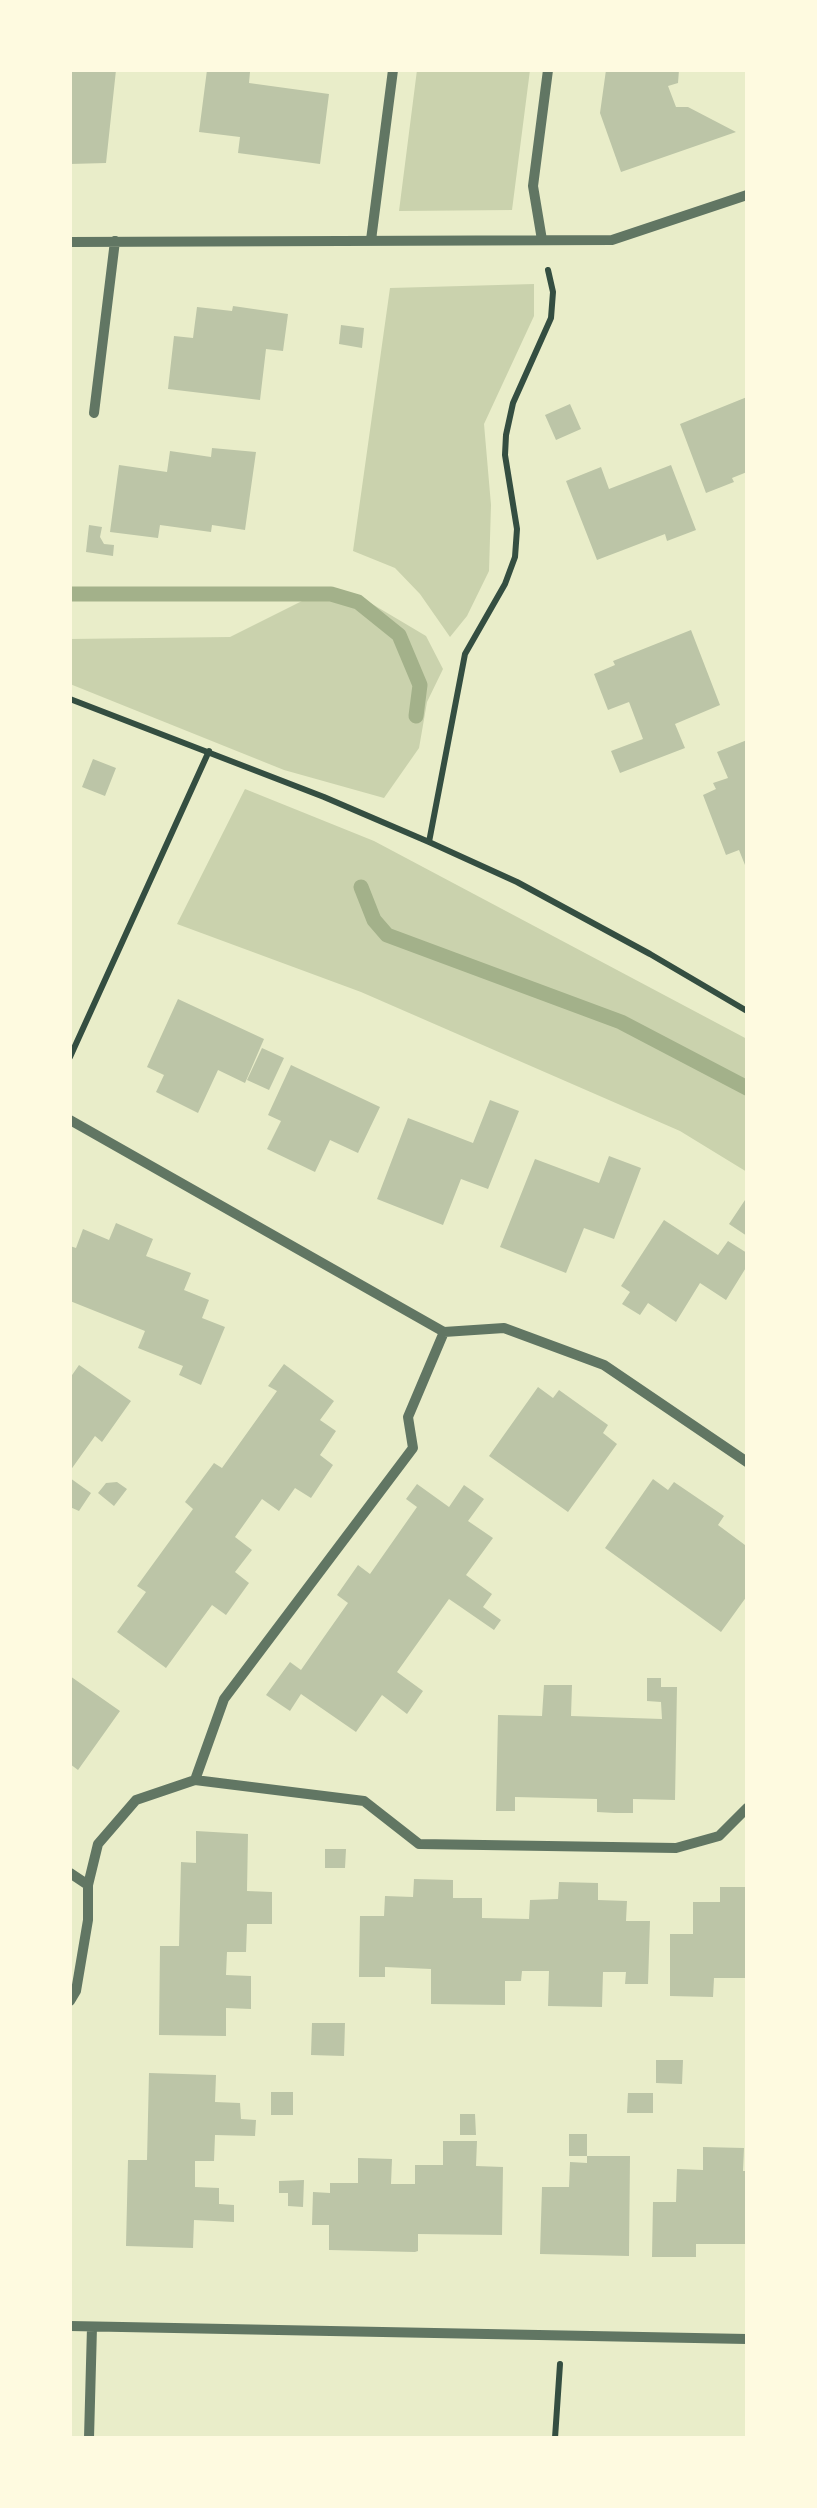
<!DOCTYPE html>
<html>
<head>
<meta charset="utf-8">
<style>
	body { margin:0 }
	#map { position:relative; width:817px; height:2508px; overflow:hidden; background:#e9edc9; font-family:"Space Grotesk",sans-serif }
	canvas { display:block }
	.frame { position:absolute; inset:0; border:72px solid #fefae0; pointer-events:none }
</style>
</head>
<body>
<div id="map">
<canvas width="817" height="2508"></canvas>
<div class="frame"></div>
</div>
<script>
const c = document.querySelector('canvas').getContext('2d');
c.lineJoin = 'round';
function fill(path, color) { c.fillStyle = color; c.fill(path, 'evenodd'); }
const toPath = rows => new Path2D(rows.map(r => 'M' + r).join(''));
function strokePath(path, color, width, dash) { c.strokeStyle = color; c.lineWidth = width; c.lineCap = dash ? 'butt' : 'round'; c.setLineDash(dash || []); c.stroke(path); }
fill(toPath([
	[417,70,530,70,512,210,399,211],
	[534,284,534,316,484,424,491,505,489,571,467,616,450,637,420,594,395,568,353,551,390,288],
	[324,590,362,598,426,636,443,669,427,702,419,748,384,798,284,770,70,684,70,639,230,637],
	[245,789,374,841,747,1039,747,1172,680,1131,361,992,177,924]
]), '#cad2ad');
strokePath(toPath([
	[70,594,331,594,358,602,399,635,420,685,416,716],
	[361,887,374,920,387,935,621,1022,747,1088]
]), '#a3b18a', 15);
fill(toPath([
	[70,70,116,70,106,163,70,164],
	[207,70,250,72,249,83,329,94,320,164,238,153,240,137,199,132],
	[606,70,679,70,678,83,668,86,676,107,688,107,736,132,621,172,600,113],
	[233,306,288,314,283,351,266,349,260,400,168,389,174,336,193,338,197,307,232,311],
	[341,325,364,328,362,348,339,344],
	[747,397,747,472,732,478,734,482,706,493,680,424],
	[570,404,581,429,556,440,545,415],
	[212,448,256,452,245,530,212,525,211,532,160,525,158,538,110,532,119,465,167,472,170,451,211,457],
	[671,465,696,530,667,541,665,534,597,560,566,481,601,467,609,489],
	[89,525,102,527,100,537,104,544,114,545,113,556,86,552],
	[691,630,720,705,675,724,685,748,620,773,611,751,643,739,629,702,608,710,594,674,615,665,613,661],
	[747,740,747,870,739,850,726,855,703,795,716,789,713,783,728,778,717,752],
	[93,759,116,768,105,796,82,787],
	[178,999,264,1039,245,1083,218,1070,198,1113,156,1092,164,1075,147,1067],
	[262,1048,284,1058,269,1090,247,1080],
	[291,1065,380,1107,358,1153,330,1140,315,1172,267,1149,281,1121,268,1115],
	[490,1100,519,1111,488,1189,461,1179,443,1225,377,1199,408,1118,473,1143],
	[609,1156,641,1168,614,1239,584,1228,566,1273,500,1247,535,1159,599,1183],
	[747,1197,747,1236,729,1224],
	[664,1220,718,1255,728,1241,747,1253,747,1266,726,1300,700,1283,676,1322,648,1303,640,1315,622,1304,630,1292,621,1286],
	[116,1223,153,1239,146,1256,191,1273,184,1290,209,1300,202,1318,225,1327,201,1385,179,1375,183,1366,138,1348,145,1331,70,1301,70,1246,76,1248,83,1229,109,1240],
	[284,1364,334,1401,320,1420,336,1431,320,1455,333,1465,311,1498,295,1488,279,1511,262,1499,235,1537,252,1550,235,1572,249,1583,226,1615,212,1605,166,1668,117,1632,146,1592,137,1586,193,1509,185,1502,214,1463,222,1468,277,1391,268,1386],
	[79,1365,131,1401,102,1442,95,1436,70,1471,70,1378],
	[538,1387,553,1398,559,1390,608,1425,603,1433,617,1444,568,1512,489,1456],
	[70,1478,91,1493,79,1511,70,1507],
	[653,1479,668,1490,674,1482,724,1516,718,1525,745,1545,747,1541,747,1596,721,1632,605,1548],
	[117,1482,127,1489,114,1506,98,1493,106,1483],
	[417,1484,449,1507,464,1485,484,1499,468,1521,493,1538,466,1575,492,1594,483,1607,501,1620,494,1630,449,1599,397,1672,423,1691,407,1714,382,1695,356,1732,301,1694,290,1711,266,1695,290,1662,301,1670,324,1637,348,1603,337,1595,358,1565,370,1574,417,1507,406,1499],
	[70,1676,120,1711,78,1770,70,1764],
	[647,1678,661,1678,661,1687,677,1687,675,1800,633,1799,633,1813,615,1813,597,1812,597,1799,515,1797,515,1811,496,1811,498,1715,542,1716,544,1685,572,1685,571,1716,662,1719,661,1702,647,1701],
	[196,1831,248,1834,247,1891,272,1892,272,1924,247,1924,246,1952,227,1952,226,1975,251,1976,251,2009,226,2008,226,2036,159,2035,160,1946,179,1946,181,1862,196,1863],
	[325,1849,346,1849,345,1868,325,1868],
	[414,1879,453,1880,453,1898,482,1898,482,1918,529,1919,530,1900,558,1899,559,1882,598,1883,598,1900,627,1901,626,1921,650,1921,648,1984,625,1984,626,1972,603,1972,602,2007,548,2006,549,1971,522,1971,521,1981,505,1981,505,2005,431,2004,431,1969,385,1967,385,1977,359,1977,360,1916,384,1916,385,1896,413,1897],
	[720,1887,747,1887,747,1978,714,1978,713,1997,670,1996,670,1934,693,1934,693,1902,720,1902],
	[312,2023,345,2023,344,2056,311,2055],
	[656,2060,683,2060,682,2084,656,2083],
	[149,2073,216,2075,215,2102,240,2103,241,2119,256,2120,255,2136,215,2135,214,2161,195,2161,195,2187,219,2188,219,2204,234,2205,234,2222,194,2220,193,2248,126,2246,128,2160,147,2160],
	[271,2092,293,2092,293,2115,271,2115],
	[628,2093,653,2093,653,2113,627,2113],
	[460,2114,475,2114,476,2135,460,2135],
	[569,2134,587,2134,587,2156,569,2156],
	[443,2141,477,2141,476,2166,503,2167,502,2235,418,2234,418,2251,415,2252,329,2250,329,2225,312,2225,313,2192,330,2193,330,2183,358,2183,358,2158,392,2159,391,2184,415,2184,415,2165,443,2165],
	[703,2147,744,2148,743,2171,747,2171,747,2244,696,2244,696,2257,652,2257,653,2202,676,2202,677,2169,703,2170],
	[587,2156,630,2156,629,2256,540,2254,542,2187,569,2187,570,2162,587,2163],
	[304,2180,303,2207,288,2206,288,2193,279,2193,279,2181]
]), '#bcc5a7');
strokePath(toPath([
	[70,699,324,797,429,842,517,882,650,954,747,1011],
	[429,842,465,654,505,584,515,557,517,529,505,455,506,435,513,403,551,318,553,292,548,270],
	[70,1057,209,751],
	[555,2438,560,2364]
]), '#344e41', 6);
strokePath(toPath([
	[371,240,393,70],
	[542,240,533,186,548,70],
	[70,242,612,240,747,195],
	[94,413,115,241],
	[70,1120,444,1332,504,1328,604,1365,747,1462],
	[195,1780,364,1801,419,1844,676,1848,719,1836,747,1808],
	[70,1873,88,1885],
	[70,2001,76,1991,88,1920,88,1885,98,1844,136,1800,195,1780,224,1699,413,1448,408,1417,444,1332],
	[70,2326,747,2339],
	[89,2438,92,2327]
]), '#617663', 10);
</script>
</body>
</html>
